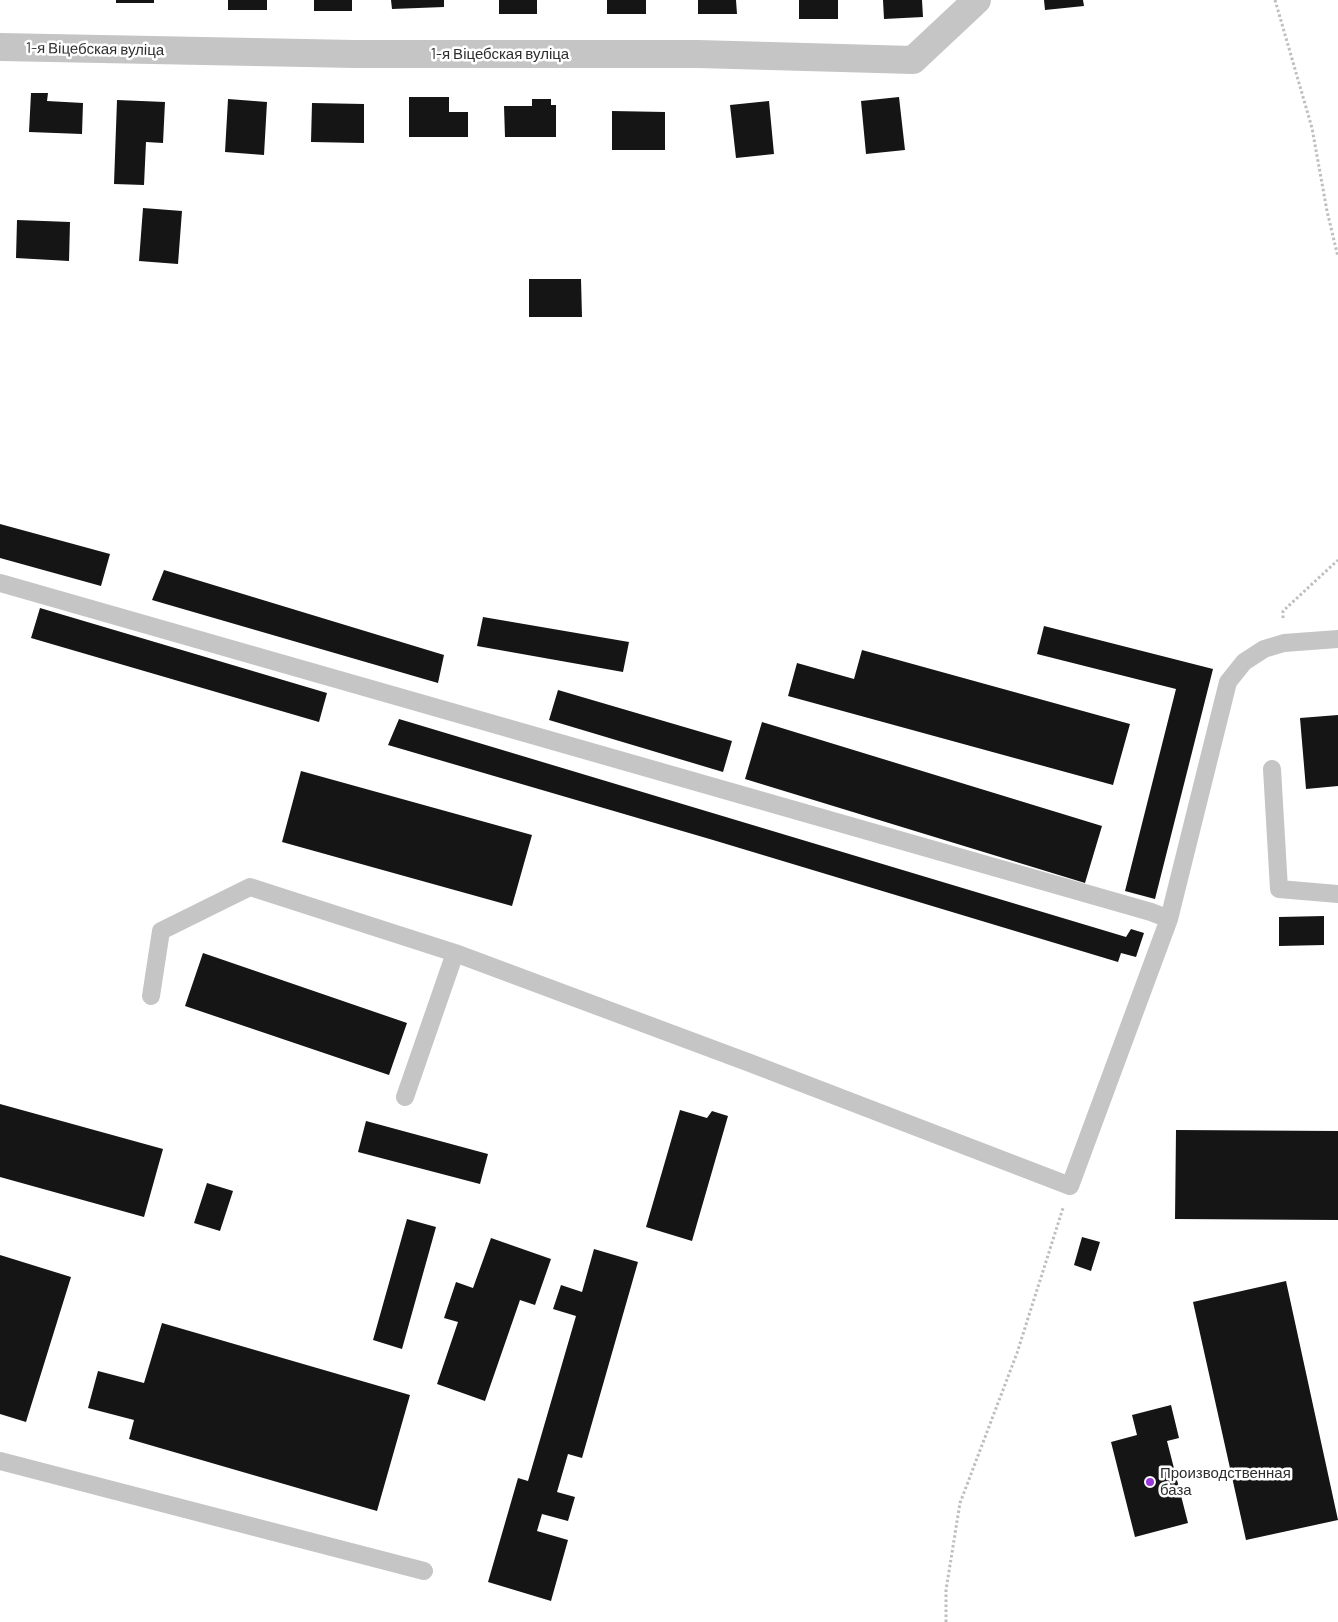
<!DOCTYPE html>
<html>
<head>
<meta charset="utf-8">
<style>
	body { margin:0 }
	canvas { display:block; background:#fff }
</style>
</head>
<body>
<canvas width="1338" height="1622"></canvas>
<script>
const c = document.querySelector('canvas').getContext('2d');
c.lineJoin = 'round';
function fill(path, color) { c.fillStyle = color; c.fill(path, 'evenodd'); }
const toPath = rows => new Path2D(rows.map(r => 'M' + r).join(''));
function strokePath(path, color, width, dash) { c.strokeStyle = color; c.lineWidth = width; c.lineCap = dash ? 'butt' : 'round'; c.setLineDash(dash || []); c.stroke(path); }
function label(font, color, halo, rows, align = 'center') {
  c.font = font + ' Barlow,sans-serif'; c.lineWidth = 5; c.setLineDash([]); c.textBaseline = 'middle'; c.strokeStyle = halo; c.fillStyle = color; for (const [text, x, y, turn = 0] of rows) {
    c.save(); c.translate(x, y); c.rotate((+turn || 0) * Math.PI / 180); c.textAlign = isNaN(turn) ? turn : align; if (halo) c.strokeText(text, 0, 0); c.fillText(text, 0, 0); c.restore();
  }
}
fill(toPath([
	[116,0,154,0,154,3,116,3],
	[228,0,267,0,267,10,228,10],
	[314,0,352,0,352,11,314,11],
	[391,0,444,0,444,7,392,9],
	[499,0,537,0,537,14,499,14],
	[607,0,646,0,646,14,607,14],
	[698,0,736,0,737,14,698,14],
	[799,0,838,0,838,19,799,19],
	[883,0,922,0,923,17,884,19],
	[1044,0,1083,0,1084,6,1045,10],
	[31,93,48,93,47,101,83,103,82,134,29,132],
	[409,97,449,97,449,112,468,112,468,137,409,137],
	[899,97,905,150,866,154,861,101],
	[228,99,267,102,264,155,225,152],
	[532,99,551,99,551,105,556,105,556,137,505,137,504,106,532,106],
	[117,100,165,102,163,143,146,142,144,185,114,184],
	[769,101,774,154,736,158,730,105],
	[312,103,364,104,364,143,311,142],
	[612,111,665,112,665,150,612,150],
	[143,208,182,211,178,264,139,261],
	[17,220,70,222,69,261,16,258],
	[529,279,581,279,582,317,529,317],
	[0,524,110,554,101,586,0,558],
	[164,570,444,655,438,683,152,600],
	[40,608,327,693,319,722,31,638],
	[483,617,629,642,623,672,477,646],
	[1044,626,1213,669,1155,899,1125,891,1176,689,1037,654],
	[862,650,1130,724,1113,785,788,696,797,663,854,679],
	[558,690,732,741,723,772,549,720],
	[1338,715,1338,786,1306,789,1300,718],
	[399,719,1126,937,1131,929,1144,933,1136,957,1121,953,1118,962,713,840,388,745],
	[762,722,1102,826,1085,883,745,779],
	[301,771,532,835,512,906,282,842],
	[1324,916,1324,945,1279,946,1279,917],
	[203,953,407,1023,389,1075,185,1006],
	[0,1104,163,1149,144,1217,0,1177],
	[680,1110,707,1118,712,1111,728,1116,692,1241,646,1227],
	[366,1121,488,1154,480,1184,358,1152],
	[1176,1130,1338,1131,1338,1220,1175,1219],
	[207,1183,233,1191,220,1231,194,1223],
	[407,1219,436,1227,402,1349,373,1340],
	[1082,1237,1100,1242,1091,1271,1074,1265],
	[491,1238,551,1259,535,1305,520,1300,485,1401,437,1384,458,1322,444,1318,456,1282,473,1288],
	[594,1249,638,1262,582,1458,568,1454,557,1492,575,1497,568,1521,542,1514,537,1531,568,1540,551,1601,488,1582,518,1478,528,1481,576,1316,553,1309,561,1285,582,1292],
	[0,1255,71,1277,26,1422,0,1414],
	[1286,1281,1338,1520,1246,1540,1193,1302],
	[162,1323,410,1395,377,1511,129,1439,134,1420,88,1408,98,1371,144,1383],
	[1171,1405,1179,1438,1167,1441,1188,1523,1135,1537,1111,1442,1137,1435,1132,1415]
]), '#151515');
strokePath(toPath([
	[1275,0,1312,128,1327,211,1338,257],
	[1283,618,1283,611,1338,560],
	[946,1622,946,1590,960,1503,1017,1353,1063,1208]
]), '#bebebe', 3, [2.5, 2.5]);
strokePath(toPath([
	[0,583,1151,912,1169,919],
	[1272,769,1279,889,1338,894],
	[151,996,161,931,250,887,455,953,750,1063,1070,1186,1169,919,1228,682,1244,662,1264,649,1284,643,1338,639],
	[405,1097,455,953],
	[0,1461,424,1571]
]), '#c5c5c5', 18);
strokePath(toPath([
	[0,47,355,54,698,54,913,60,977,0]
]), '#c5c5c5', 28);
for (const [x, y, r, color] of [
	[1150,1482,5,"#9b38dc"]
]) { const dot = new Path2D(); dot.arc(x, y, r, 0, 2 * Math.PI); c.fillStyle = color; c.fill(dot); strokePath(dot, '#fff', 2); }
label('15px', '#2e2e2e', '#fff', [
	["1-я Віцебская вуліца",95,49,1],
	["1-я Віцебская вуліца",500,54]
]);
label('15px', '#2e2e2e', '#fff', [
	["Производственная",1160,1473],
	["база",1160,1490]
], 'left');
</script>
</body>
</html>
